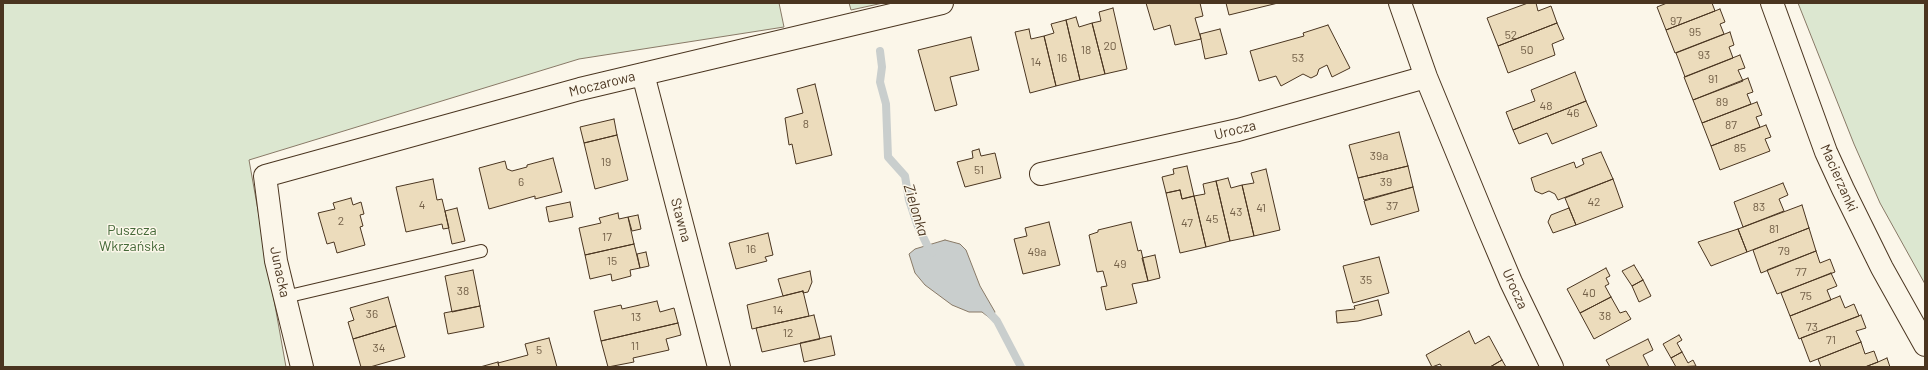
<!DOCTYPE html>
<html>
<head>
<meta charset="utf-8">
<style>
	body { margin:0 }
	#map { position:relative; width:1928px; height:370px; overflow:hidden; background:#fbf6e9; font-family:Barlow,sans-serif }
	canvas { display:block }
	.frame { position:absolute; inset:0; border:4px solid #4a3520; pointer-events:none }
</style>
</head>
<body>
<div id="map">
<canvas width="1928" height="370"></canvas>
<div class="frame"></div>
</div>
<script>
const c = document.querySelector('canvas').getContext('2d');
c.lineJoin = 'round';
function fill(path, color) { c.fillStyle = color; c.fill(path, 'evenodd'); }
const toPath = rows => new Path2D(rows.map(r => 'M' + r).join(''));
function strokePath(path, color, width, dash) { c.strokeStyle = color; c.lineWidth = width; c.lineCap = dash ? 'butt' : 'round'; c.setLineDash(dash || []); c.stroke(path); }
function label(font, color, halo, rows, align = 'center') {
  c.font = font + ' Barlow,sans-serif'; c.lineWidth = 3; c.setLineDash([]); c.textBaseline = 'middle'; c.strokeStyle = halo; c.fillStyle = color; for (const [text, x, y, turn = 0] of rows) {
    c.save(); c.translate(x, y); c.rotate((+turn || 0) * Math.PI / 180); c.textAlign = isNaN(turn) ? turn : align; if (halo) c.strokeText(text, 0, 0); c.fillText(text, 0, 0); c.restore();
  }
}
const green = toPath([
	[3,3,779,3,784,27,579,59,249,160,286,367,3,367,3,3],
	[849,3,883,3,851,10,849,3],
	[1798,3,1925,3,1925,284,1880,203,1854,144,1798,3]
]);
fill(green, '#dce7d0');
strokePath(green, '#887966', 1);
const water = toPath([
	[945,240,960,244,966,250,980,286,995,312,991,319,982,312,969,312,952,305,925,285,915,273,909,254,915,249,945,240]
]);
fill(water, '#c9cecd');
strokePath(water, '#887966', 1);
strokePath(toPath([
	[880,51,882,67,880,82,886,104,888,157,905,176,909,200,917,224,927,245,933,252],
	[986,309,997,321,1021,367]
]), '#c9cecd', 8);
const building = toPath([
	[1146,3,1200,3,1203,16,1195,18,1201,39,1175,45,1170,25,1154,30,1146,3],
	[1226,3,1278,3,1229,15,1226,3],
	[1528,3,1536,3,1538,11,1551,6,1557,23,1498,46,1487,18,1528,3],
	[1667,3,1712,3,1715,11,1666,30,1657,7,1667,3],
	[1113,8,1127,69,1105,74,1092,23,1101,21,1099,12,1113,8],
	[1720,9,1725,22,1720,24,1724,34,1675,53,1666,30,1720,9],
	[1076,17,1079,27,1092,23,1105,74,1080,80,1066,20,1076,17],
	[1066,20,1080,80,1056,86,1044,36,1054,33,1051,24,1066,20],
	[1557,23,1564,39,1552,44,1555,55,1508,73,1498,46,1557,23],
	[1328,25,1350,68,1332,77,1327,65,1319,69,1317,75,1311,78,1303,74,1281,86,1276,76,1259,81,1250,51,1304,36,1303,33,1328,25],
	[1029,29,1031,39,1044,36,1056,86,1030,93,1015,32,1029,29],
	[1220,29,1227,54,1205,59,1200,34,1220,29],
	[1730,32,1734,45,1729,47,1733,58,1685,77,1676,53,1730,32],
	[971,37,979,70,950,77,957,105,935,111,918,50,971,37],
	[1740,55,1745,68,1738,70,1743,81,1693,100,1684,77,1740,55],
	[1575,72,1586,101,1513,130,1506,112,1535,101,1531,90,1575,72],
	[1748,78,1753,92,1747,94,1751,104,1702,123,1693,100,1748,78],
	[815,84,832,155,796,164,792,144,789,145,785,118,803,113,797,89,815,84],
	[1586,101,1597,126,1552,144,1547,133,1519,144,1513,130,1586,101],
	[1757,102,1762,115,1756,117,1760,127,1711,146,1702,123,1757,102],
	[614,119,617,135,584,143,580,127,614,119],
	[1766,125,1771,137,1765,139,1770,151,1720,170,1711,146,1766,125],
	[1399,132,1408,166,1358,178,1349,145,1399,132],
	[617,135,628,180,595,189,584,143,617,135],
	[979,149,981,156,995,153,1001,178,965,187,957,162,973,158,972,151,979,149],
	[1601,152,1613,179,1558,200,1555,194,1549,191,1542,194,1535,191,1531,178,1574,162,1576,168,1584,164,1582,159,1601,152],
	[553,158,562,192,535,199,535,196,489,209,479,168,505,161,507,169,512,171,527,167,527,165,553,158],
	[1187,166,1194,196,1182,199,1180,190,1166,193,1162,177,1174,174,1173,169,1187,166],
	[1408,166,1413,187,1364,200,1358,178,1408,166],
	[1266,169,1280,230,1254,236,1242,185,1254,183,1251,173,1266,169],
	[1228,178,1231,188,1242,185,1254,236,1230,241,1216,181,1228,178],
	[433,179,437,200,442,199,449,228,443,229,442,224,406,232,396,187,433,179],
	[1613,179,1623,207,1576,225,1565,198,1613,179],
	[1216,181,1230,241,1206,247,1194,196,1205,194,1203,184,1216,181],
	[1783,183,1788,195,1779,199,1784,211,1743,227,1734,202,1783,183],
	[1413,187,1419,211,1371,225,1364,201,1413,187],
	[1180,190,1182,199,1194,196,1206,247,1180,253,1166,193,1180,190],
	[351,198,353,205,361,202,364,214,360,215,363,226,360,227,365,245,337,253,334,242,327,244,318,213,335,209,333,203,351,198],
	[570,202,573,217,549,222,546,207,570,202],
	[1802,205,1809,228,1747,252,1738,229,1802,205],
	[457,208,465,241,452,244,445,211,457,208],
	[1569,208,1576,225,1553,233,1548,222,1551,215,1569,208],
	[618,213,619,219,628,217,634,244,585,255,579,228,601,223,599,218,618,213],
	[638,215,641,229,632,231,628,217,638,215],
	[1049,222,1060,265,1023,274,1014,239,1027,236,1025,228,1049,222],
	[1131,222,1138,251,1141,250,1148,281,1132,284,1137,303,1106,310,1101,287,1107,286,1103,271,1097,272,1089,235,1098,232,1098,230,1131,222],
	[1809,228,1816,251,1761,273,1753,250,1809,228],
	[1738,229,1747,252,1711,266,1698,242,1738,229],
	[768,233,773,255,765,257,767,261,736,269,729,243,768,233],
	[634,244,640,268,630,270,631,276,612,281,611,274,590,279,585,255,634,244],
	[1816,251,1820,263,1830,259,1835,272,1777,294,1767,270,1816,251],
	[646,252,649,266,640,268,637,254,646,252],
	[1155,255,1160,278,1148,281,1142,258,1155,255],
	[1379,257,1389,293,1353,303,1343,266,1379,257],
	[1634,265,1643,280,1632,286,1622,271,1634,265],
	[1606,268,1610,276,1606,278,1609,284,1605,286,1611,297,1580,313,1567,289,1606,268],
	[473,270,480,306,452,312,445,276,473,270],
	[810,271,812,282,808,292,803,293,803,291,783,296,778,279,810,271],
	[1831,273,1837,286,1827,290,1831,300,1790,316,1781,293,1831,273],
	[1643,280,1651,296,1639,302,1632,286,1643,280],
	[803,291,809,316,752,329,747,305,803,291],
	[1840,296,1845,308,1854,304,1859,316,1799,339,1790,316,1840,296],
	[388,297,396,326,353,339,348,322,354,320,350,308,388,297],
	[1611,297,1620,313,1626,311,1631,319,1594,339,1580,313,1611,297],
	[1378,300,1382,315,1358,321,1337,323,1336,311,1355,309,1354,306,1378,300],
	[657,301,660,312,674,308,678,323,601,341,594,311,621,305,622,309,657,301],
	[480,306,484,327,448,334,444,313,480,306],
	[814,315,820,339,762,352,756,328,814,315],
	[1861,315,1866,328,1856,331,1861,342,1810,362,1801,338,1861,315],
	[678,323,681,335,666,339,669,350,633,358,634,362,608,367,601,341,678,323],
	[396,326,405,357,370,367,361,367,353,339,396,326],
	[1469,331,1475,344,1489,336,1502,360,1490,367,1442,367,1440,364,1432,367,1426,355,1469,331],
	[1679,335,1682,340,1677,343,1682,352,1671,358,1663,344,1679,335],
	[831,336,835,355,804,362,800,343,831,336],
	[549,338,557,367,499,367,498,363,528,355,525,344,549,338],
	[1648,339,1653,350,1643,355,1649,367,1610,367,1606,360,1648,339],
	[1861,342,1865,354,1874,351,1878,362,1865,367,1821,367,1818,359,1861,342],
	[1682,352,1688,363,1693,360,1696,366,1676,367,1671,358,1682,352],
	[1887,358,1890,367,1865,367,1878,362,1887,358],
	[1502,360,1506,367,1490,367,1502,360],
	[498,362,499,367,480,367,498,362]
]);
fill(building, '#ecdcbc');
strokePath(building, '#4a3520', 1);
const lane = toPath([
	[285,297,481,251]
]);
const street = toPath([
	[1400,3,1426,77,1486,223,1511,282,1552,367],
	[1772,3,1826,152,1843,189,1882,268,1925,345],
	[643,74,719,367],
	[1041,174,1238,130,1426,77],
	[302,367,276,261,265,176,580,89,942,3]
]);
strokePath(lane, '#4a3520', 14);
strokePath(street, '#4a3520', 24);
strokePath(lane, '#fbf6e9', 12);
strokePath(street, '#fbf6e9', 22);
label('12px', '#725f47', null, [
	["97",1676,21],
	["95",1695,32],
	["52",1511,35],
	["20",1110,46],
	["18",1086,50],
	["50",1527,50],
	["93",1704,55],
	["16",1062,58],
	["53",1298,58],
	["14",1036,62],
	["91",1713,79],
	["89",1722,102],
	["48",1546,106],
	["46",1573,113],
	["8",806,124],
	["87",1731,125],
	["85",1740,148],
	["39a",1379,156],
	["19",606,162],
	["51",979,170],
	["6",521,182],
	["39",1386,182],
	["42",1594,202],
	["4",422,205],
	["37",1392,206],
	["83",1759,207],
	["41",1261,208],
	["43",1236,212],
	["45",1212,219],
	["2",341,221],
	["47",1187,223],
	["81",1774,229],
	["17",607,237],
	["16",751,249],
	["79",1784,251],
	["49a",1037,252],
	["15",612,261],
	["49",1120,264],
	["77",1801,272],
	["35",1366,280],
	["38",463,291],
	["40",1589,293],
	["75",1806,296],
	["14",778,310],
	["36",372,314],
	["38",1605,316],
	["13",636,317],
	["73",1812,327],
	["12",788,333],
	["71",1831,340],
	["11",635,346],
	["34",379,348],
	["5",539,350]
]);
label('14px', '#4a3520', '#fbf6e9', [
	["Moczarowa",602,84,-14],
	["Urocza",1235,130,-14],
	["Macierzanki",1839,178,66],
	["Stawna",681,220,75],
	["Junacka",280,272,78],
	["Urocza",1515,289,66]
]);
label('14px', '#436837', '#fbf6e9', [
	["Puszcza",132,230],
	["Wkrzańska",132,246]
]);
label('italic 15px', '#4a3520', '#fbf6e9', [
	["Zielonka",916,210,73]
]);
</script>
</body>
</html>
